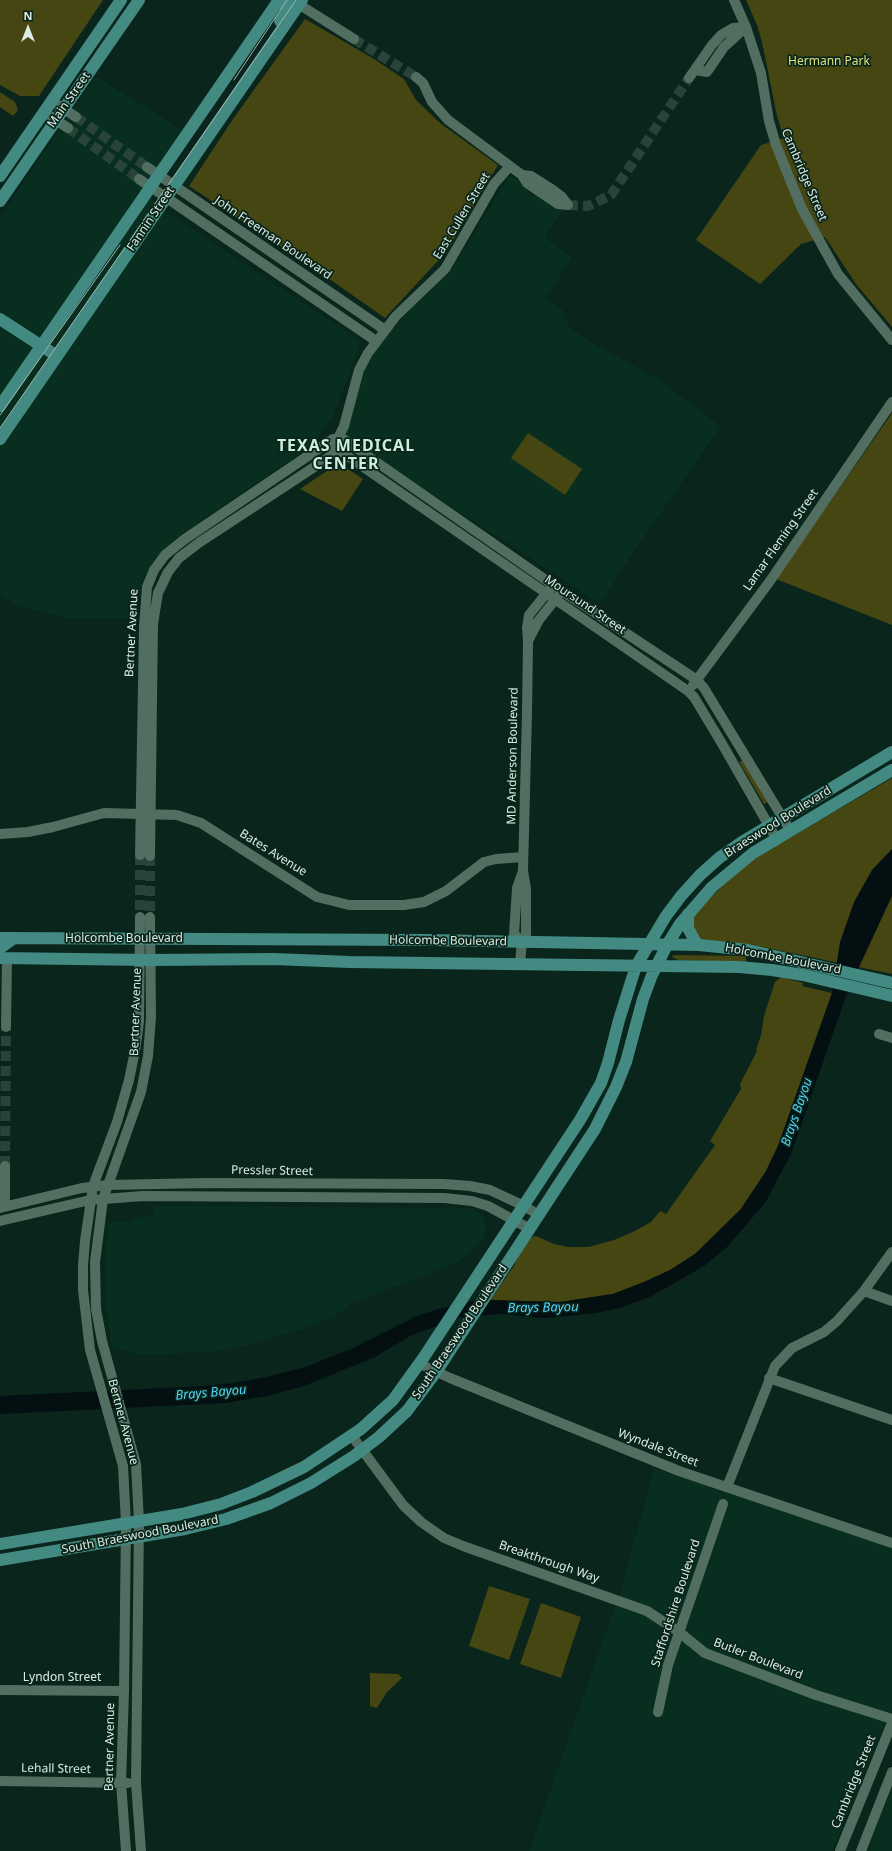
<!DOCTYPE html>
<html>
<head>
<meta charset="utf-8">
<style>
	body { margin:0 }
	#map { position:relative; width:892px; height:1851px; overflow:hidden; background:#0a251b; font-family:"Noto Sans",sans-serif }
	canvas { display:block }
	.north { position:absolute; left:8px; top:8px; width:40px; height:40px; -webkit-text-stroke:3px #0a251b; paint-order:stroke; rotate:0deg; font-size:11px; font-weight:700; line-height:16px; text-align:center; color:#dbebe3 }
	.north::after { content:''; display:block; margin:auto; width:14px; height:18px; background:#dbebe3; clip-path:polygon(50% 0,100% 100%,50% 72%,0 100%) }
</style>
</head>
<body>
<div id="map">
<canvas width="892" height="1851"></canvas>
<div class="north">N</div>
</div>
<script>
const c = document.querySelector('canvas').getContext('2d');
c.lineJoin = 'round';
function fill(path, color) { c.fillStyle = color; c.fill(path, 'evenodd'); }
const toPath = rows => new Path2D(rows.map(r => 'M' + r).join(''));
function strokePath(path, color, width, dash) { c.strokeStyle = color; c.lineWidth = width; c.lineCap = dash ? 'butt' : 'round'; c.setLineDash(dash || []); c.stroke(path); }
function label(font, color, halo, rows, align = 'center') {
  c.font = font + ' "Noto Sans",sans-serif'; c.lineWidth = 3.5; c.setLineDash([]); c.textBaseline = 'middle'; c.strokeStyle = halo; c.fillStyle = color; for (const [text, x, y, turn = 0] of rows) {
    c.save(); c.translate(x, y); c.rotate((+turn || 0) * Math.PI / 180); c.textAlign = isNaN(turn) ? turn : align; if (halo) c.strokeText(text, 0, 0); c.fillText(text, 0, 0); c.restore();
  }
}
fill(toPath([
	[96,76,185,132,142,190,165,211,361,341,333,417,310,447,184,532,156,557,145,574,139,596,137,619,64,618,53,614,20,607,0,595,0,217],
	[509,176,523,182,529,196,538,196,563,209,545,238,572,257,546,298,563,310,563,316,569,322,567,326,594,344,655,377,721,426,635,550,600,604,345,437,366,365,386,337,415,305,451,271],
	[155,1206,466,1208,476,1211,483,1217,485,1224,485,1231,484,1238,459,1262,351,1304,334,1317,300,1330,240,1347,214,1352,138,1355,112,1347,105,1299,105,1258,109,1222,134,1222,134,1218,155,1214],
	[654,1468,892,1547,892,1708,832,1851,529,1851,622,1586],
	[892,1788,892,1851,868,1851,874,1833]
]), '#082e20');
fill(toPath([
	[0,0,103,0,39,96,20,96,0,85],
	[746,0,892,0,892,327,856,284,825,237,801,244,760,284,696,240,761,145,784,138,777,116,762,42,757,25],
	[305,19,374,59,404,79,416,100,440,123,498,165,447,251,385,318,325,276,189,186,233,119],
	[0,92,15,102,18,110,13,116,0,107],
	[892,413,892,625,776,579],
	[528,433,582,469,565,495,511,458],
	[333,467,348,469,363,479,342,511,300,489],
	[743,760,768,802,764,804,739,762],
	[892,778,892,974,753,945,703,940,694,932,693,918,696,913,731,877,757,857],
	[673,955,746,956,746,962,678,960,672,957],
	[781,977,803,983,802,986,832,993,778,1146,766,1171,741,1209,695,1254,670,1270,644,1282,613,1294,560,1302,490,1300,514,1266,519,1254,530,1237,536,1236,554,1244,568,1247,589,1247,614,1240,633,1232,651,1222,660,1211,666,1214,715,1145,710,1141,741,1089,740,1084,757,1051,756,1050,761,1035,764,1016,775,982],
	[489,1586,530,1599,509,1660,469,1646],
	[541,1603,581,1617,561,1678,520,1664],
	[370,1673,398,1674,402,1678,387,1692,377,1708,370,1706]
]), '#464612');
fill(toPath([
	[892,849,892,896,847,993,791,1154,765,1203,727,1247,704,1266,650,1297,619,1308,596,1313,545,1318,500,1314,461,1317,410,1336,375,1357,304,1386,267,1396,225,1403,0,1414,0,1396,204,1386,234,1383,267,1377,305,1367,349,1350,417,1316,435,1310,469,1302,490,1300,560,1302,613,1294,644,1282,670,1270,695,1254,741,1209,766,1171,778,1146,832,993,840,942,854,902,872,870]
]), '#040f12');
strokePath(toPath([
	[354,39,416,77],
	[76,117,147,167],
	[68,128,139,179],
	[568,205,588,206,611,195,689,78],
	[140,855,140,917],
	[150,856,150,917],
	[5,1166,6,1027]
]), '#294339', 10, [10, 5]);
strokePath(toPath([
	[292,0,354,39],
	[734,0,746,27,761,73,769,121,776,145,802,209,838,274,892,340],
	[695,70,707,72,724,47,746,27],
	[416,77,423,83,432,102,448,120,522,175,527,183,558,204,568,205],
	[689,78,712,45,721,35,733,28,746,27],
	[52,101,76,117],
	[44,112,68,128],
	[147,167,385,330],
	[522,175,531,176,553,190,562,197,568,205],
	[139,179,376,341],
	[339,436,553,585,697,680,704,688,790,830],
	[327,442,688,691,694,697,721,742,776,838],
	[528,641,539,620,558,596],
	[693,685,770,581,892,402],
	[0,834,28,832,53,827,104,813,177,815,201,823,212,830,317,897,349,905,404,905,424,902,446,891,484,862,496,859,523,857],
	[140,855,144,627,147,587,154,570,165,555,185,539,333,439],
	[150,856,153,624,158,593,168,572,179,558,200,542,328,458,336,449,339,436,344,426,359,370,368,353,396,316,445,269,494,184,510,166],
	[522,941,514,934,517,888,523,871],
	[520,964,522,941,526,935,526,888,523,871,527,713,528,641,527,628,529,615,549,590],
	[6,1027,7,958],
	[879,1034,892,1038],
	[0,1208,82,1188,108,1185,205,1183,444,1184,470,1186,490,1190,524,1206,539,1215],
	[0,1208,5,1198,5,1166],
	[0,1221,90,1200,143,1196,444,1198,472,1201,488,1206,530,1229],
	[864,1291,892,1301],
	[420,1364,450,1378,679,1471,892,1543],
	[769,1378,892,1420],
	[352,1436,403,1505,421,1522,444,1538,463,1546,647,1611,679,1632,705,1653,816,1695,892,1719],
	[727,1487,775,1366,792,1348,824,1332,837,1321,864,1291,892,1252],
	[0,1690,124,1691],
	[658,1712,668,1665,723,1504],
	[0,1781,128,1783],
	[126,1851,121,1783,124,1691,126,1524,123,1466,90,1350,83,1290,83,1265,85,1241,93,1186,117,1122,129,1080,135,1051,139,1022,140,917],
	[141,1851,136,1783,139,1522,136,1464,102,1341,96,1309,95,1262,103,1199,141,1092,148,1056,151,1017,150,917],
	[840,1851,892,1723],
	[861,1851,892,1772]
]), '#516e61', 10);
strokePath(toPath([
	[280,21,286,13,287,0],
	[0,176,121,0],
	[0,201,139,0],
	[0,319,57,356],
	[0,406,279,0],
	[0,439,302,0],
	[688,914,688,928,695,941,699,945],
	[0,938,427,940,699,945,748,950,892,983],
	[0,948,14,938],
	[0,958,151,960,274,959,350,962,739,967,772,970,803,975,892,996],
	[0,1544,182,1514,221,1504,252,1492,304,1467,361,1429,393,1400,424,1357,580,1120,601,1083,608,1063,619,1020,636,966,666,916,681,896,700,875,719,858,742,842,892,752],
	[0,1560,185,1529,226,1519,271,1503,311,1483,354,1456,379,1437,407,1411,436,1372,595,1129,616,1087,626,1062,643,999,652,975,667,945,680,924,712,887,753,853,892,770]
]), '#438a83', 12);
strokePath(toPath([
	[234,80,287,0],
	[0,415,120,245],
	[0,428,296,0]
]), '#a2b5ad', 1);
label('12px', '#dfe07d', '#0a251b', [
	["Hermann Park",829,62]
]);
label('12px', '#dbebe3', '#0a251b', [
	["Main Street",69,100,-55],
	["Cambridge Street",804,175,67],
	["East Cullen Street",462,216,-59],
	["Fannin Street",151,219,-56],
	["John Freeman Boulevard",273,238,34],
	["Lamar Fleming Street",781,540,-55],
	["Moursund Street",585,605,34],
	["Bertner Avenue",132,633,-87],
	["MD Anderson Boulevard",513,756,-89],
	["Braeswood Boulevard",778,822,-32],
	["Bates Avenue",273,853,32],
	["Holcombe Boulevard",124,939],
	["Holcombe Boulevard",448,941,1],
	["Holcombe Boulevard",783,959,11],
	["Bertner Avenue",136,1012,-88],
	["Pressler Street",272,1171,1],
	["South Braeswood Boulevard",460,1332,-56],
	["Bertner Avenue",123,1422,75],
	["Wyndale Street",658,1448,21],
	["South Braeswood Boulevard",140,1535,-11],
	["Breakthrough Way",549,1562,19],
	["Staffordshire Boulevard",676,1603,-72],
	["Butler Boulevard",758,1659,21],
	["Lyndon Street",62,1678],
	["Bertner Avenue",110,1747,-89],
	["Lehall Street",56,1769,1],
	["Cambridge Street",854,1782,-68]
]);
label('italic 13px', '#52d3f8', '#0a251b', [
	["Brays Bayou",797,1112,-71],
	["Brays Bayou",543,1308,-1],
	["Brays Bayou",211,1393,-5]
]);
c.letterSpacing = '1px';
label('bold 16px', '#cdeddd', '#0a251b', [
	["TEXAS MEDICAL",346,446],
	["CENTER",346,464]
]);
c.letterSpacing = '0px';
</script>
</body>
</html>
